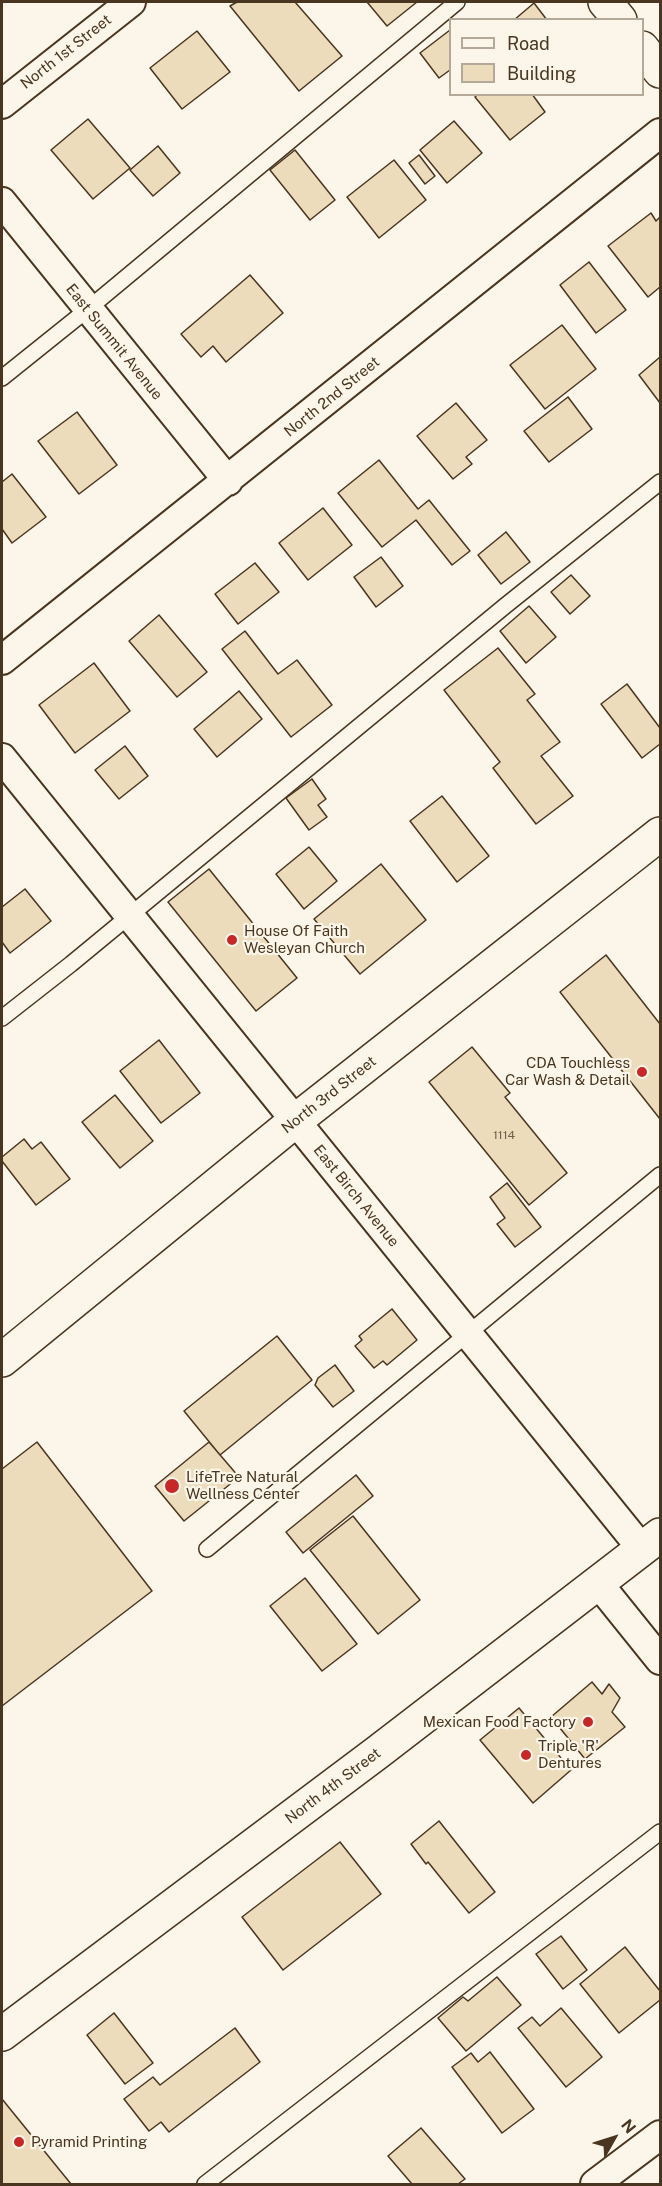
<!DOCTYPE html>
<html>
<head>
<meta charset="utf-8">
<style>
	body { margin:0 }
	#map { position:relative; width:662px; height:2186px; overflow:hidden; background:#fbf6e9; font-family:"Public Sans",sans-serif }
	canvas { display:block }
	.frame { position:absolute; inset:0; border:3px solid #4a3520; pointer-events:none }
	.legend { position:absolute; left:449px; top:18px; width:195px; height:78px; box-sizing:border-box; background:#fbf6e9; border:2px solid #b4a999; margin:0; padding:8px 10px; list-style:none; font-size:18px; color:#4a3520 }
	.legend li { display:flex; align-items:center; gap:12px; height:30px }
	.legend b { width:30px; border:2px solid #b4a999 }
	.north { position:absolute; left:584px; top:2108px; width:60px; height:60px; -webkit-text-stroke:4px #fbf6e9; paint-order:stroke; rotate:51deg; font-size:16px; font-weight:700; line-height:24px; text-align:center; color:#4a3520 }
	.north::after { content:''; display:block; margin:auto; width:21px; height:27px; background:#4a3520; clip-path:polygon(50% 0,100% 100%,50% 72%,0 100%) }
</style>
</head>
<body>
<div id="map">
<canvas width="662" height="2186"></canvas>
<div class="frame"></div>
<ul class="legend">
<li><b style="height:8px;background:#fbf6e9"></b>Road</li>
<li><b style="height:16px;background:#ecdcbc"></b>Building</li>
</ul>
<div class="north">N</div>
</div>
<script>
const c = document.querySelector('canvas').getContext('2d');
c.lineJoin = 'round';
function fill(path, color) { c.fillStyle = color; c.fill(path, 'evenodd'); }
const toPath = rows => new Path2D(rows.map(r => 'M' + r).join(''));
function strokePath(path, color, width, dash) { c.strokeStyle = color; c.lineWidth = width; c.lineCap = dash ? 'butt' : 'round'; c.setLineDash(dash || []); c.stroke(path); }
function label(font, color, halo, rows, align = 'center') {
  c.font = font + ' "Public Sans",sans-serif'; c.lineWidth = 4.5; c.setLineDash([]); c.textBaseline = 'middle'; c.strokeStyle = halo; c.fillStyle = color; for (const [text, x, y, turn = 0] of rows) {
    c.save(); c.translate(x, y); c.rotate((+turn || 0) * Math.PI / 180); c.textAlign = isNaN(turn) ? turn : align; if (halo) c.strokeText(text, 0, 0); c.fillText(text, 0, 0); c.restore();
  }
}
const building = toPath([
	[237,2,295,2,342,56,299,91,230,6,237,2],
	[367,2,417,2,387,26,367,2],
	[534,3,547,20,514,20,534,3],
	[450,30,450,70,439,78,420,53,450,30],
	[197,31,230,72,182,109,150,68,197,31],
	[478,94,532,94,545,112,510,140,475,97,478,94],
	[88,119,130,168,93,199,51,150,88,119],
	[454,121,482,153,447,183,420,150,454,121],
	[158,146,180,173,153,196,130,170,158,146],
	[295,150,335,200,310,220,270,170,295,150],
	[419,155,435,176,425,184,409,163,419,155],
	[394,160,426,200,379,238,347,197,394,160],
	[651,213,656,221,660,217,660,287,648,297,608,246,651,213],
	[589,262,626,310,596,333,560,285,589,262],
	[250,275,283,313,226,362,213,346,201,357,181,334,250,275],
	[562,325,596,369,545,409,510,365,562,325],
	[660,357,660,403,639,375,660,357],
	[568,397,592,429,549,462,524,431,568,397],
	[456,403,487,440,466,457,472,464,453,479,417,436,456,403],
	[77,412,117,465,79,494,38,441,77,412],
	[379,460,418,509,429,500,470,551,452,565,416,520,382,547,338,493,379,460],
	[12,474,46,517,12,543,2,529,2,482,12,474],
	[323,508,352,545,308,580,279,543,323,508],
	[506,532,530,562,501,584,478,555,506,532],
	[381,557,403,586,376,607,354,577,381,557],
	[255,563,279,592,238,624,215,594,255,563],
	[571,575,590,596,570,614,551,592,571,575],
	[529,606,556,637,526,663,500,631,529,606],
	[159,615,207,672,177,697,129,641,159,615],
	[245,631,278,674,297,660,332,705,291,737,222,649,245,631],
	[498,648,535,694,527,700,560,742,541,756,573,796,536,824,493,768,500,762,444,690,498,648],
	[94,663,130,711,75,753,39,705,94,663],
	[627,684,660,728,660,744,642,758,601,704,627,684],
	[239,691,262,719,217,757,194,729,239,691],
	[125,746,148,776,119,799,95,770,125,746],
	[312,779,326,799,318,805,327,817,309,830,286,798,312,779],
	[442,796,489,856,457,882,410,821,442,796],
	[309,847,337,881,304,909,276,874,309,847],
	[381,864,426,920,360,974,314,919,381,864],
	[209,869,297,978,256,1011,168,902,209,869],
	[25,889,51,921,10,953,2,942,2,907,25,889],
	[606,955,660,1024,660,1119,560,992,606,955],
	[159,1040,200,1093,161,1123,120,1071,159,1040],
	[472,1047,510,1093,505,1097,567,1173,529,1205,429,1082,472,1047],
	[115,1095,153,1141,120,1168,82,1122,115,1095],
	[24,1139,32,1149,41,1142,70,1179,36,1205,2,1161,2,1157,24,1139],
	[507,1183,541,1227,515,1247,497,1224,505,1218,490,1197,507,1183],
	[392,1309,417,1340,387,1365,383,1361,374,1368,355,1346,362,1340,359,1336,392,1309],
	[277,1336,312,1380,220,1455,184,1411,277,1336],
	[335,1365,354,1391,333,1407,315,1385,318,1378,335,1365],
	[37,1442,152,1591,2,1706,2,1469,37,1442],
	[209,1442,239,1477,184,1521,155,1486,209,1442],
	[356,1475,373,1496,303,1553,286,1532,356,1475],
	[353,1516,420,1600,378,1634,310,1550,353,1516],
	[305,1578,357,1644,322,1671,270,1606,305,1578],
	[592,1682,602,1694,609,1684,620,1698,612,1712,625,1727,585,1759,551,1717,592,1682],
	[519,1708,571,1770,533,1803,480,1740,519,1708],
	[439,1821,495,1892,469,1913,428,1862,426,1864,411,1844,439,1821],
	[340,1842,381,1894,283,1970,242,1917,340,1842],
	[561,1936,587,1970,563,1989,536,1954,561,1936],
	[625,1947,660,1991,660,2000,619,2033,580,1984,625,1947],
	[497,1977,521,2005,466,2051,438,2018,463,1997,468,2001,497,1977],
	[561,2008,602,2057,566,2087,518,2028,532,2017,540,2026,561,2008],
	[114,2013,153,2063,125,2084,87,2035,114,2013],
	[235,2028,260,2062,169,2132,161,2122,149,2131,124,2099,153,2077,160,2085,235,2028],
	[490,2052,534,2109,502,2133,452,2067,471,2053,478,2062,490,2052],
	[2,2099,71,2184,2,2184,2,2099],
	[421,2128,465,2179,458,2184,412,2184,388,2156,421,2128]
]);
fill(building, '#ecdcbc');
strokePath(building, '#4a3520', 1.5);
const service = toPath([
	[2,378,88,309,457,2],
	[2,1018,71,964,505,606,660,482],
	[207,1549,660,1175],
	[205,2184,660,1832]
]);
const minor = toPath([
	[2,104,131,2],
	[2,202,228,481],
	[2,660,660,133],
	[2,758,642,1549],
	[598,1583,660,1660],
	[595,2184,660,2135]
]);
const secondary = toPath([
	[605,2,620,20],
	[642,48,660,71],
	[2,1360,295,1121,660,834],
	[2,2034,378,1752,660,1535]
]);
strokePath(service, '#4a3520', 18);
strokePath(minor, '#4a3520', 32);
strokePath(secondary, '#4a3520', 36);
strokePath(service, '#fbf6e9', 15);
strokePath(minor, '#fbf6e9', 28);
strokePath(secondary, '#fbf6e9', 33);
for (const [x, y, r, color] of [
	[232,940,6,"#c62828"],
	[642,1072,6,"#c62828"],
	[172,1486,8,"#c62828"],
	[588,1722,6,"#c62828"],
	[526,1755,6,"#c62828"],
	[19,2142,6,"#c62828"]
]) { const dot = new Path2D(); dot.arc(x, y, r, 0, 2 * Math.PI); c.fillStyle = color; c.fill(dot); strokePath(dot, '#fbf6e9', 2); }
label('12px', '#725f47', null, [
	["1114",504,1135]
]);
label('15px', '#4a3520', '#fbf6e9', [
	["North 1st Street",66,52,-38],
	["East Summit Avenue",114,342,51],
	["North 2nd Street",332,397,-39],
	["North 3rd Street",329,1095,-38],
	["East Birch Avenue",356,1196,51],
	["North 4th Street",333,1786,-37]
]);
label('15px', '#4a3520', '#fbf6e9', [
	["House Of Faith",244,931],
	["Wesleyan Church",244,948],
	["CDA Touchless",630,1063,"right"],
	["Car Wash & Detail",630,1080,"right"],
	["LifeTree Natural",186,1477],
	["Wellness Center",186,1494],
	["Mexican Food Factory",576,1722,"right"],
	["Triple 'R'",538,1746],
	["Dentures",538,1763],
	["Pyramid Printing",31,2142]
], 'left');
</script>
</body>
</html>
